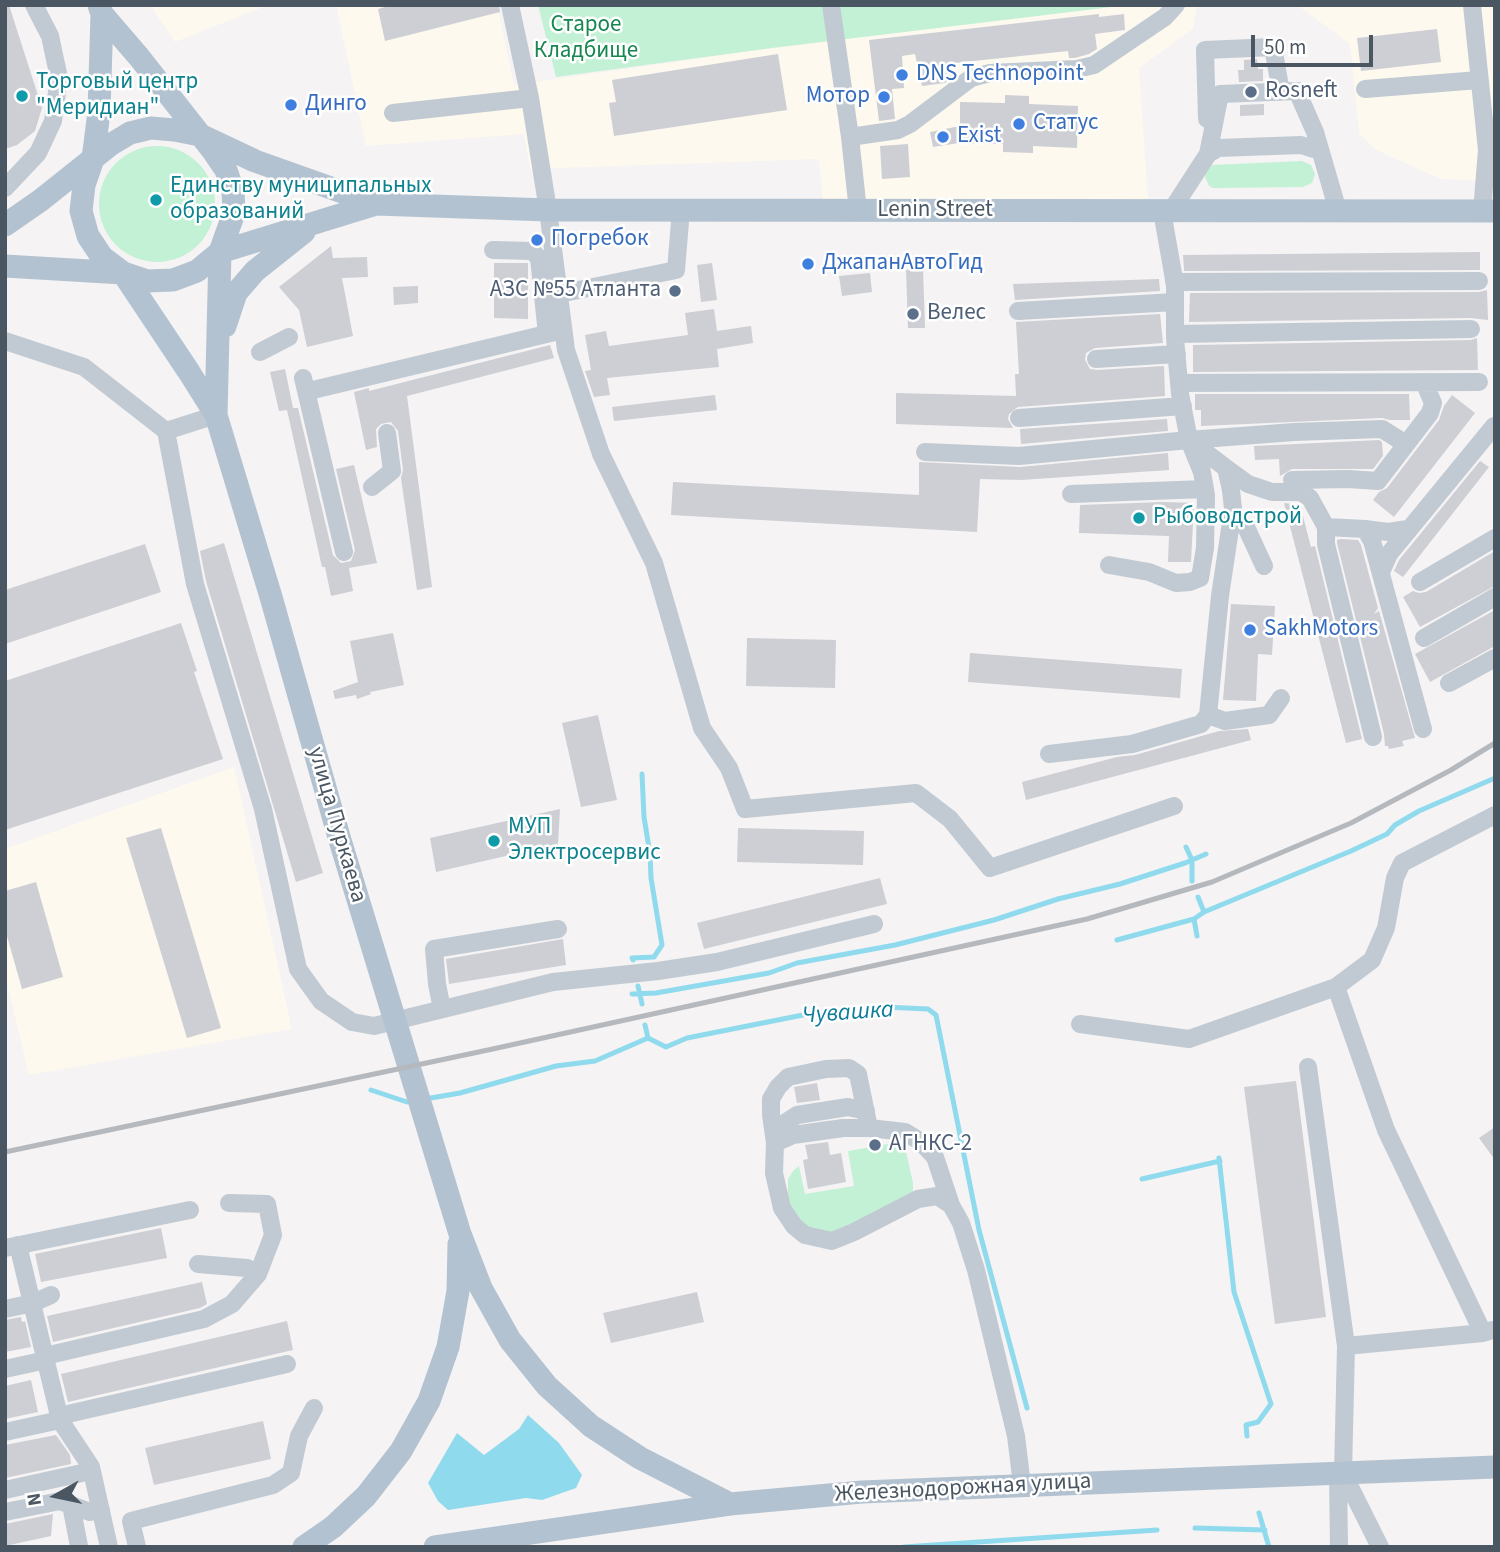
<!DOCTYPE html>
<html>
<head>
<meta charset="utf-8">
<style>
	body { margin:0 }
	#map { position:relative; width:1500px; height:1552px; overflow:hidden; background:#f5f3f3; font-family:"Source Sans 3",sans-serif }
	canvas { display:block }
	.frame { position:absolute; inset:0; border:7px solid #4a5661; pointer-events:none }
	.north { position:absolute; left:21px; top:1461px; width:70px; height:70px; -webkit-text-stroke:5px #fff; paint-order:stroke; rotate:261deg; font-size:19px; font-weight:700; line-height:28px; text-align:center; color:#4a5661 }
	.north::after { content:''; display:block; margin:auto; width:24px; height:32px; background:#4a5661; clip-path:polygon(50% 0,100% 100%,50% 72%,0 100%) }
	.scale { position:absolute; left:1251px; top:35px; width:122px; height:32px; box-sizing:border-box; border:4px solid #4a5661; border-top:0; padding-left:9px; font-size:21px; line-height:24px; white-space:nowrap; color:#4a5661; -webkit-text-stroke:5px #fff; paint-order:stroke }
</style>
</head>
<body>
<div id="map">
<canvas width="1500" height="1552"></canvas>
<div class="frame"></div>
<div class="north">N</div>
<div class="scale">50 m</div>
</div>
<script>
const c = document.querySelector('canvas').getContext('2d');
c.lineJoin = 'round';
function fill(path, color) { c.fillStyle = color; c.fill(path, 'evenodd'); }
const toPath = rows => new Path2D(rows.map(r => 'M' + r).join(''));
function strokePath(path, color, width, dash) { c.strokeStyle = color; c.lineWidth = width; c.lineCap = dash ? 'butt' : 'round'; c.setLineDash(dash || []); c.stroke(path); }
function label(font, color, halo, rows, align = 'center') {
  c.font = font + ' "Source Sans 3",sans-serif'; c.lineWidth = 5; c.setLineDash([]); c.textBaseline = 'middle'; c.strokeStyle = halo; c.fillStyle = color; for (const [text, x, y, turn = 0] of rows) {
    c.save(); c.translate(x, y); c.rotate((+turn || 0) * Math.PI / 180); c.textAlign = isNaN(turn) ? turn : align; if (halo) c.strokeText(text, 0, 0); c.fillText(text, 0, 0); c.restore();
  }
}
fill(toPath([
	[150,5,268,5,175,42],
	[336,5,497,5,514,85,772,48,1128,5,1234,5,1197,7,1193,29,1139,68,1149,213,824,217,819,159,530,169,524,134,366,146],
	[1297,5,1495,5,1495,181,1441,179,1378,151,1359,134,1350,44],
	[234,767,292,1029,29,1075,5,975,5,849]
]), '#fdf9ef');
fill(toPath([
	[538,5,1128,5,772,48,556,77],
	'99 204a58 58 0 1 1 116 0a58 58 0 1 1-116 0Z',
	[1302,161,1311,165,1315,174,1312,183,1303,187,1213,188,1209,186,1205,177,1206,172,1212,165],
	[894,1143,904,1143,913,1183,913,1192,830,1235,801,1226,790,1205,788,1197,788,1179,793,1171,799,1166,805,1194,854,1186,848,1151]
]), '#c3f1d5');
fill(toPath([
	[528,1415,559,1443,582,1475,576,1488,542,1500,526,1498,448,1510,438,1501,428,1483,457,1433,484,1455,519,1429]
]), '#90daee');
strokePath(toPath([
	[1186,847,1192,860,1192,881],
	[1198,897,1204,912],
	[1197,936,1194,919,1204,912,1351,851,1387,834,1395,825,1419,811,1495,778],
	[1117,940,1194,919],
	[633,960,632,958,654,957,662,945,651,878,650,854,644,817,642,774],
	[638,986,642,1004],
	[632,994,656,993,769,973,797,963,895,945,994,920,1058,899,1120,884,1185,863,1206,854],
	[645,1025,648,1038],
	[371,1090,407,1102,412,1101],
	[425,1099,460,1093,556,1066,595,1061,648,1038,666,1047,687,1038,813,1013,884,1007,928,1009,936,1015,979,1230,1027,1408],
	[1219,1158,1234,1292,1271,1404,1258,1422,1246,1425,1247,1436],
	[1142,1179,1220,1161],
	[1259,1513,1269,1547],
	[1195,1528,1265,1530],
	[904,1547,1157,1530]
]), '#90daee', 5);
fill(toPath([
	[5,5,9,5,42,108,35,131,17,145,5,149],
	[392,5,499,5,500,12,385,41,378,9],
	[1099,14,1099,17,1124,14,1125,30,1095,34,1097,49,1089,54,1075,58,1069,58,1068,51,955,63,957,75,945,83,922,86,915,54,902,56,904,88,892,89,895,119,879,121,869,40],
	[1437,29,1441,62,1361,71,1357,38],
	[778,54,787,110,614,136,609,103,616,102,612,80],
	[1257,59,1258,69,1263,69,1263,81,1239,82,1238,70,1244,70,1244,60],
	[1005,95,1029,96,1029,104,1078,106,1077,148,1033,146,1033,153,1003,152,1003,144,959,143,933,147,930,132,960,126,960,102,1005,103],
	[1264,104,1264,115,1240,116,1240,105],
	[908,144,910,177,882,179,880,146],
	[331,246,333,258,367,257,368,277,342,278,353,336,307,347,299,310,279,287],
	[1480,252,1480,270,1184,271,1184,269,1183,255],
	[494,263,528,263,528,319,494,318],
	[712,263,717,300,701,302,697,265],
	[923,269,925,328,908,328,906,270],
	[870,273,872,292,842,296,839,276],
	[1159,279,1160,291,1015,300,1013,284],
	[418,286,418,303,394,305,393,287],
	[1487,290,1488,320,1471,318,1189,322,1190,293,1479,292],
	[714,309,717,331,751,326,753,343,717,349,719,367,607,378,610,395,594,397,585,371,591,370,585,335,606,331,609,346,688,335,685,313],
	[1160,314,1163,343,1095,348,1086,353,1085,360,1090,369,1097,370,1164,366,1165,396,1018,407,1009,414,1008,419,1013,428,896,424,896,393,1016,396,1015,374,1019,374,1016,322],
	[1477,338,1478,370,1193,372,1193,345,1471,340],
	[550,345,554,358,407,396,432,587,417,590,401,478,403,470,398,431,391,422,381,424,376,429,377,447,366,450,354,392,369,388,369,391],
	[285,369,293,408,298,408,333,555,341,563,351,561,355,550,336,469,354,465,377,563,349,568,353,591,331,596,325,567,322,567,287,410,279,411,270,372],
	[1195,394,1409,394,1410,420,1390,420,1382,418,1201,426,1201,410,1195,410],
	[715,395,717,410,614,421,612,407],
	[1452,395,1475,413,1394,517,1373,500,1379,492,1387,488,1439,420,1444,406],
	[1167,419,1168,431,1021,444,1020,429],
	[1379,440,1382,442,1383,456,1373,469,1292,469,1280,476,1279,459,1255,460,1254,446],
	[1168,453,1169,470,1021,480,980,479,977,532,671,515,673,482,919,495,919,462,1020,467],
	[1480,461,1489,467,1403,577,1394,571,1399,560],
	[1163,502,1194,503,1191,562,1168,562,1169,536,1079,533,1080,505],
	[1284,503,1300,505,1311,547,1315,546,1362,739,1346,743],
	[1341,539,1358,540,1361,545,1378,608,1374,614,1379,611,1415,738,1402,741,1404,746,1389,749,1388,746,1385,746,1384,734,1337,543,1337,540],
	[224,543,323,873,296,882,206,581,200,551],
	[145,544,161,592,5,644,5,590],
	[1495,551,1495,586,1420,627,1403,597,1413,591,1419,593,1426,592],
	[1231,604,1275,606,1272,655,1258,654,1256,701,1223,700],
	[1495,610,1495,646,1430,682,1415,654],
	[181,623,197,671,194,672,223,759,5,830,5,681],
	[393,633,404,685,370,692,371,694,357,699,356,695,335,699,333,691,358,682,350,641],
	[747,638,836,640,835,688,746,686],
	[970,653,1182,669,1180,698,968,682],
	[598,715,617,800,581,807,562,723],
	[1248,729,1251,740,1026,800,1022,782,1117,757,1135,755,1219,731],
	[560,809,558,844,436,872,430,838],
	[161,828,221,1028,187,1038,126,838],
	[738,828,864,831,863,865,737,862],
	[880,878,887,904,704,949,697,923],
	[36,882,63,977,22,989,5,929,5,891],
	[563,939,566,965,449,984,446,959],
	[1296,1081,1326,1317,1275,1324,1244,1087],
	[817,1083,820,1100,797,1103,794,1087],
	[1495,1127,1495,1160,1479,1138],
	[828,1142,830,1155,841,1153,846,1182,808,1189,803,1160,808,1159,805,1145],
	[161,1228,167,1258,41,1282,35,1254],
	[202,1282,207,1304,200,1308,53,1342,47,1316],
	[697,1292,704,1322,611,1343,603,1313],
	[21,1317,22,1322,25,1321,31,1347,5,1352,5,1320],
	[287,1321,293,1350,68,1402,61,1374],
	[31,1380,38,1412,5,1419,5,1386],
	[263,1421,271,1459,154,1485,145,1448],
	[56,1435,70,1455,71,1464,5,1478,5,1445],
	[53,1514,51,1536,5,1546,5,1524]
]), '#cdcfd5');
strokePath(toPath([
	[510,5,530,98,548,210,566,350,601,454,654,563,702,728,729,768,745,809,916,793,950,819,990,868,1174,806],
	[831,5,850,137,858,211],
	[1472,5,1487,150,1482,211],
	[1365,89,1479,80],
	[393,113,530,98],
	[1207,119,1205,50,1273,47,1281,92],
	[850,137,898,130,910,124,971,78,990,73,1077,69,1094,65,1165,17,1176,5],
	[1208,154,1218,148,1301,145,1320,151],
	[5,188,38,153,53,121,59,78,50,36,34,5],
	[1171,211,1208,154,1220,94,1297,91,1315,132,1338,211],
	[493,250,532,251,539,258,547,334],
	[1174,282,1479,281],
	[559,294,676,270,681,210],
	[1018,311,1175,302],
	[1176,334,1471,329],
	[5,341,84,367,166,431,216,415],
	[260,352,289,337],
	[1096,359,1177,354],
	[303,378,344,552],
	[1180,383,1479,382],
	[313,390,563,330],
	[1019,418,1183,406],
	[166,431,195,584,263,809,298,969,321,1001,352,1022,374,1026,553,982,658,971,717,962,874,924],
	[925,452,1019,456,1189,440,1294,432,1382,429,1406,444],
	[1226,468,1248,484,1272,492,1301,492,1310,498,1326,527,1326,544,1373,737],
	[1292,480,1348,479,1378,481,1430,413,1433,403,1424,382],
	[372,487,392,471,387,433],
	[1071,494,1205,489],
	[1232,517,1246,527,1264,566],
	[1326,527,1365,529,1372,541,1423,729],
	[1365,529,1388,532,1408,529],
	[1109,565,1149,572,1176,583,1190,582,1200,578,1205,548,1206,495,1202,472,1189,440,1180,394,1175,338,1175,285,1162,211],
	[1381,572,1389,554,1494,426],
	[1420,582,1495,538],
	[1424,638,1495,597],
	[1449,683,1495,658],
	[1208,715,1225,721,1269,715,1281,698],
	[1049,754,1132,744,1201,724,1208,715,1220,596,1233,509,1231,490,1226,468,1189,440],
	[1336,987,1372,960,1386,928,1395,878,1402,863,1495,815],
	[442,1009,437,984,434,949,558,929],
	[1080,1024,1189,1039,1336,987,1386,1130,1483,1333],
	[1308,1067,1346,1346],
	[774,1130,797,1115,848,1107,866,1111],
	[775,1143,771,1115,771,1099,778,1087,788,1077,826,1069,849,1068,858,1074,869,1128],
	[951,1205,937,1196,918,1199,854,1232,832,1241,805,1235,794,1226,782,1208,774,1173,775,1143,793,1135,843,1128,869,1128,905,1132,921,1142,935,1157,951,1205,961,1223,976,1270,1016,1436,1022,1485],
	[18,1245,60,1420,91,1467,109,1547],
	[5,1248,190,1210],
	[198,1264,247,1268,258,1274],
	[5,1309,33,1303,51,1295],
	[45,1356,204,1319,232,1304,258,1274,273,1235,267,1204,229,1203],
	[5,1369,46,1360],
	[59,1416,287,1364],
	[5,1432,60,1420],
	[1338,1474,1339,1547],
	[5,1490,91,1471],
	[71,1505,79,1546],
	[5,1512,60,1501,90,1512,101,1510],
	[137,1547,131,1521,273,1485,291,1473,299,1436,314,1408],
	[1380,1547,1343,1473,1346,1346,1483,1333,1492,1330]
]), '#c1cad2', 18);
strokePath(toPath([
	[99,5,102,14,99,112,93,159,84,185,81,211,88,236,102,257,123,273,189,372,216,415,271,597,339,837,460,1234,481,1288,510,1340,547,1386,591,1426,640,1458,730,1504],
	[102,14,139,57,213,151,226,170,233,191,234,213,220,252,216,415],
	[5,225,41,200,110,145,130,133,151,128,174,130,200,135,255,161,376,204,548,210,1495,211],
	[5,266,123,273,147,281,173,280,197,271,220,252,376,204],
	[225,326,236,293,255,271,304,232],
	[304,1547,333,1527,366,1496,401,1451,429,1401,448,1347,458,1291,459,1244],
	[435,1547,730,1504,862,1492,1495,1467]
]), '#b3c2d1', 23);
strokePath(toPath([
	[5,1152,488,1050,1087,919,1212,882,1351,823,1451,770,1495,743]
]), '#b5b8bd', 5);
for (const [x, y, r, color] of [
	[902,75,7,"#3f7fe0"],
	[1251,92,7,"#5c6f8a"],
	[22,96,7,"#0f9aa8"],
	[884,97,7,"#3f7fe0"],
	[291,105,7,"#3f7fe0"],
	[1019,124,7,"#3f7fe0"],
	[943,137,7,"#3f7fe0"],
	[156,200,7,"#0f9aa8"],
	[537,240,7,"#3f7fe0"],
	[808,264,7,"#3f7fe0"],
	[675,291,7,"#5c6f8a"],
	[913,314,7,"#5c6f8a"],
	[1139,518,7,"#0f9aa8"],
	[1250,630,7,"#3f7fe0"],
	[494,841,7,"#0f9aa8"],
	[875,1145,7,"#5c6f8a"]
]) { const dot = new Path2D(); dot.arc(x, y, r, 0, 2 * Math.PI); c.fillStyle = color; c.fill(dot); strokePath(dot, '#fff', 2.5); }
label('23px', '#17864f', '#fff', [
	["Старое",586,26],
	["Кладбище",586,52]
]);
label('23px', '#366cbe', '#fff', [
	["DNS Technopoint",916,75],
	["Мотор",870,97,"right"],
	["Динго",305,105],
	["Статус",1033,124],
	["Exist",957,137],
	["Погребок",551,240],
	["ДжапанАвтоГид",822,264],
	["SakhMotors",1264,630]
], 'left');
label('23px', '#0d838f', '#fff', [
	["Торговый центр",36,83],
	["\"Меридиан\"",36,109],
	["Единству муниципальных",170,187],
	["образований",170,213],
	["Рыбоводстрой",1153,518],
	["МУП",508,828],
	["Электросервис",508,854]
], 'left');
label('23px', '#4e5e75', '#fff', [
	["Rosneft",1265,92],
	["АЗС №55 Атланта",661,291,"right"],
	["Велес",927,314],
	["АГНКС-2",889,1145]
], 'left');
label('23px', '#4a5661', '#fff', [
	["Lenin Street",935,211],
	["улица Пуркаева",336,825,74],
	["Железнодорожная улица",963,1489,-3]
]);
label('italic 24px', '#0c7c9b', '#fff', [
	["Чувашка",848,1014,-4]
]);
</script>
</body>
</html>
